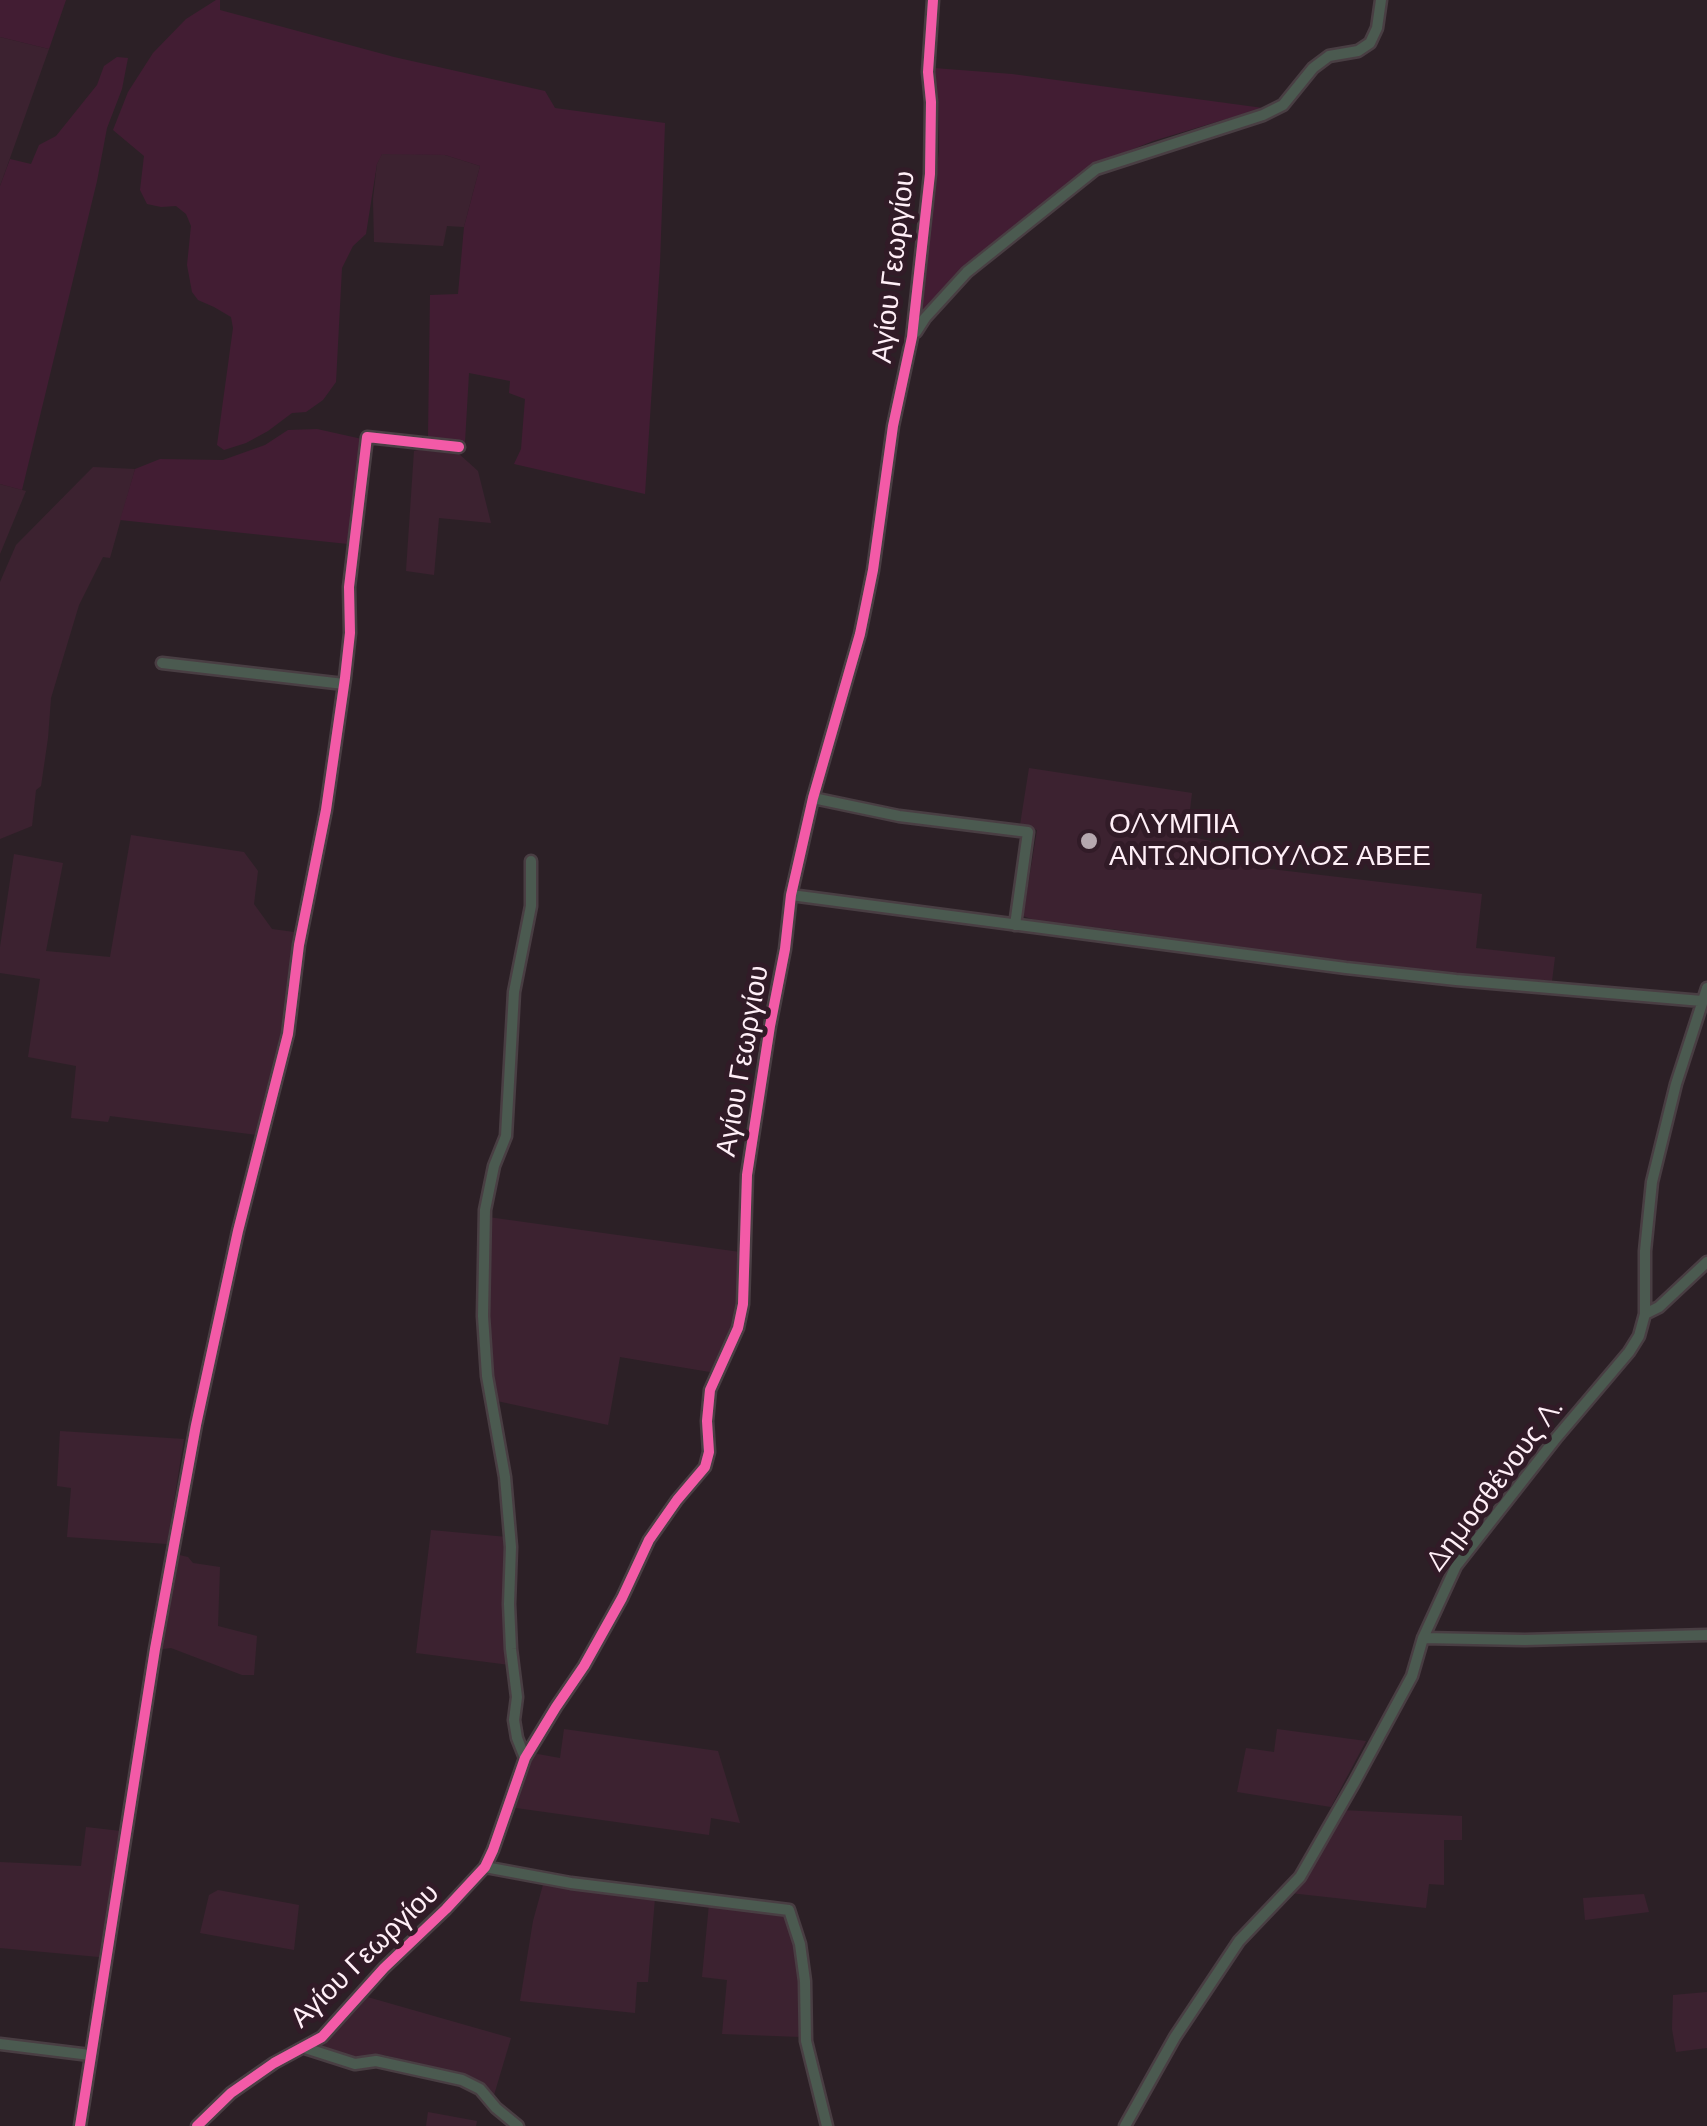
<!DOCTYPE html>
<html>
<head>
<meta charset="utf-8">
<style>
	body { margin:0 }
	canvas { display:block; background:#2c2026 }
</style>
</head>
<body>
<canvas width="1707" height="2126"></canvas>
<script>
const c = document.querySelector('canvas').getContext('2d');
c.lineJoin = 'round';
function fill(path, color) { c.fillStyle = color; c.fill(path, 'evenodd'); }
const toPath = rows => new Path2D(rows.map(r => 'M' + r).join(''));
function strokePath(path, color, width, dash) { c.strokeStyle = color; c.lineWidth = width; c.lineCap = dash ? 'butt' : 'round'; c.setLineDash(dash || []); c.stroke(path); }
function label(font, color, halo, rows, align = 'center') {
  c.font = font + ' Montserrat,sans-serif'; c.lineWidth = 10; c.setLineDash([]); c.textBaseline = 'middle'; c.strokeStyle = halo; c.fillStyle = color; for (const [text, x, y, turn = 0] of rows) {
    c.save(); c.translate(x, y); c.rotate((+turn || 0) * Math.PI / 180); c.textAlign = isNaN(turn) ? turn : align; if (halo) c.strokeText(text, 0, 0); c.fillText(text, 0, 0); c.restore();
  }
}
fill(toPath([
	[0,37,49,49,0,186],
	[382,153,445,155,480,166,464,227,447,226,443,246,374,242,373,199,377,164],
	[422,449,458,453,478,471,491,523,439,518,434,575,406,571,414,451],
	[93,467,135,469,110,558,103,557,79,605,51,698,48,738,41,786,36,790,32,826,0,839,0,582,16,545],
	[0,484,26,491,0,554],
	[1029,768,1192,793,1187,836,1211,841,1210,858,1245,866,1482,894,1476,948,1555,957,1552,981,1457,975,1204,943,1119,930,1040,922,1023,916,1037,830,1020,825],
	[131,835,244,852,258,871,254,904,272,929,294,932,281,1046,257,1135,110,1116,108,1122,71,1118,76,1066,28,1057,40,979,0,973,0,947,14,854,63,863,46,951,110,957],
	[488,1217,740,1252,736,1309,730,1333,710,1372,620,1357,608,1425,497,1401,486,1325],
	[60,1431,184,1439,167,1544,67,1537,71,1488,57,1486],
	[431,1530,507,1537,510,1665,416,1653],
	[175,1554,188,1557,193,1563,220,1567,218,1626,257,1636,254,1675,242,1675,171,1648,163,1649,158,1653],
	[564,1729,718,1751,740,1823,711,1818,709,1835,509,1807,532,1753,560,1758],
	[1277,1729,1366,1741,1331,1807,1237,1792,1246,1748,1274,1752],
	[1342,1810,1462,1816,1462,1840,1444,1840,1444,1885,1429,1884,1426,1908,1290,1893],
	[86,1827,121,1831,99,1957,0,1948,0,1862,81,1866],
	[544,1881,655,1898,648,1982,637,1982,635,2013,520,2001,533,1921],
	[218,1890,299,1905,294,1950,200,1933,209,1895],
	[1644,1894,1649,1912,1585,1920,1583,1898],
	[709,1904,787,1913,802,1979,801,2037,722,2034,727,1980,702,1977],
	[1707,1992,1707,2048,1676,2052,1672,2029,1673,1995],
	[364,1996,511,2038,494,2095,471,2077,384,2055,354,2058,318,2047,345,2021],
	[428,2112,477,2121,476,2126,426,2126]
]), '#3c2230');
fill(toPath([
	[0,0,66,0,49,49,0,37],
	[216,0,220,0,220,10,394,57,545,91,555,108,665,123,660,263,645,494,514,464,521,449,525,399,509,393,510,381,469,373,465,442,428,437,430,295,458,294,464,227,480,166,445,155,382,154,377,164,366,234,353,246,342,268,336,382,323,400,306,412,292,413,268,431,246,443,224,450,217,445,233,328,231,317,214,307,198,300,192,292,187,265,191,226,186,214,176,206,161,207,147,204,140,190,144,156,113,130,128,92,153,53,186,19],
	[117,57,128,58,122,89,107,128,97,181,22,490,0,484,0,186,10,159,31,164,39,145,56,136,97,85,104,66],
	[934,68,1012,74,1263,108,1153,141,1089,167,918,317,939,151,938,101],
	[317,429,362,439,348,544,120,520,135,469,160,459,223,460,265,445,288,430]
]), '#421d33');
const minor = toPath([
	[916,332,925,318,967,272,1096,169,1263,115,1283,105,1313,68,1329,56,1358,51,1370,43,1377,28,1381,0],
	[162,663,344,684],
	[813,798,899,816,1028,832,1015,925],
	[791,895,1346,968,1456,980,1702,1001],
	[1645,1314,1659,1307,1707,1262],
	[1423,1638,1525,1640,1707,1635],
	[525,1758,517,1738,514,1720,517,1697,511,1649,509,1604,511,1547,505,1477,487,1376,483,1316,485,1210,494,1166,506,1136,514,992,531,906,531,861],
	[485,1867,571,1883,789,1910,800,1944,805,1981,806,2041,827,2126],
	[0,2044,90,2055],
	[305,2048,355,2064,376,2061,462,2080,480,2089,496,2108,518,2126],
	[80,2126,155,1649,196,1425,238,1231,288,1034,299,945,326,810,345,678,350,633,349,587,367,437,459,447],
	[197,2126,231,2093,274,2063,322,2037,384,1968,446,1909,485,1867,493,1850,525,1758,556,1707,584,1666,622,1598,649,1540,677,1500,705,1467,709,1452,707,1421,710,1390,738,1328,743,1304,747,1175,770,1026,785,949,791,895,813,798,860,634,873,570,893,426,912,337,930,174,931,102,928,72,933,0],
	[1125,2126,1175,2037,1239,1941,1300,1877,1354,1783,1412,1676,1423,1638,1456,1566,1557,1437,1629,1352,1639,1336,1645,1314,1645,1251,1652,1182,1676,1084,1707,988]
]);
strokePath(minor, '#493e43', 15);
strokePath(minor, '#4b5a50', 10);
strokePath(toPath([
	[80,2126,155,1649,196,1425,238,1231,288,1034,299,945,326,810,345,678,350,633,349,587,367,437,459,447],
	[197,2126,231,2093,274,2063,322,2037,384,1968,446,1909,485,1867,493,1850,525,1758,556,1707,584,1666,622,1598,649,1540,677,1500,705,1467,709,1452,707,1421,710,1390,738,1328,743,1304,747,1175,770,1026,785,949,791,895,813,798,860,634,873,570,893,426,912,337,930,174,931,102,928,72,933,0]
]), '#f35aa7', 10);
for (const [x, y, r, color] of [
	[1089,841,10,"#b5a7ae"]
]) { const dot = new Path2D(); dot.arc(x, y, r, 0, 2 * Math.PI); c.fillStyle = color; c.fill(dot); strokePath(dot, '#311b27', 4); }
label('28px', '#ffeff7', '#311b27', [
	["Αγίου Γεωργίου",894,267,-83],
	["Αγίου Γεωργίου",743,1061,-80],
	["Δημοσθένους Λ.",1495,1485,-53],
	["Αγίου Γεωργίου",365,1956,-44]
]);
label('28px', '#ffeff7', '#311b27', [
	["ΟΛΥΜΠΙΑ",1109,825],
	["ΑΝΤΩΝΟΠΟΥΛΟΣ ΑΒΕΕ",1109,857]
], 'left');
</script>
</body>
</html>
